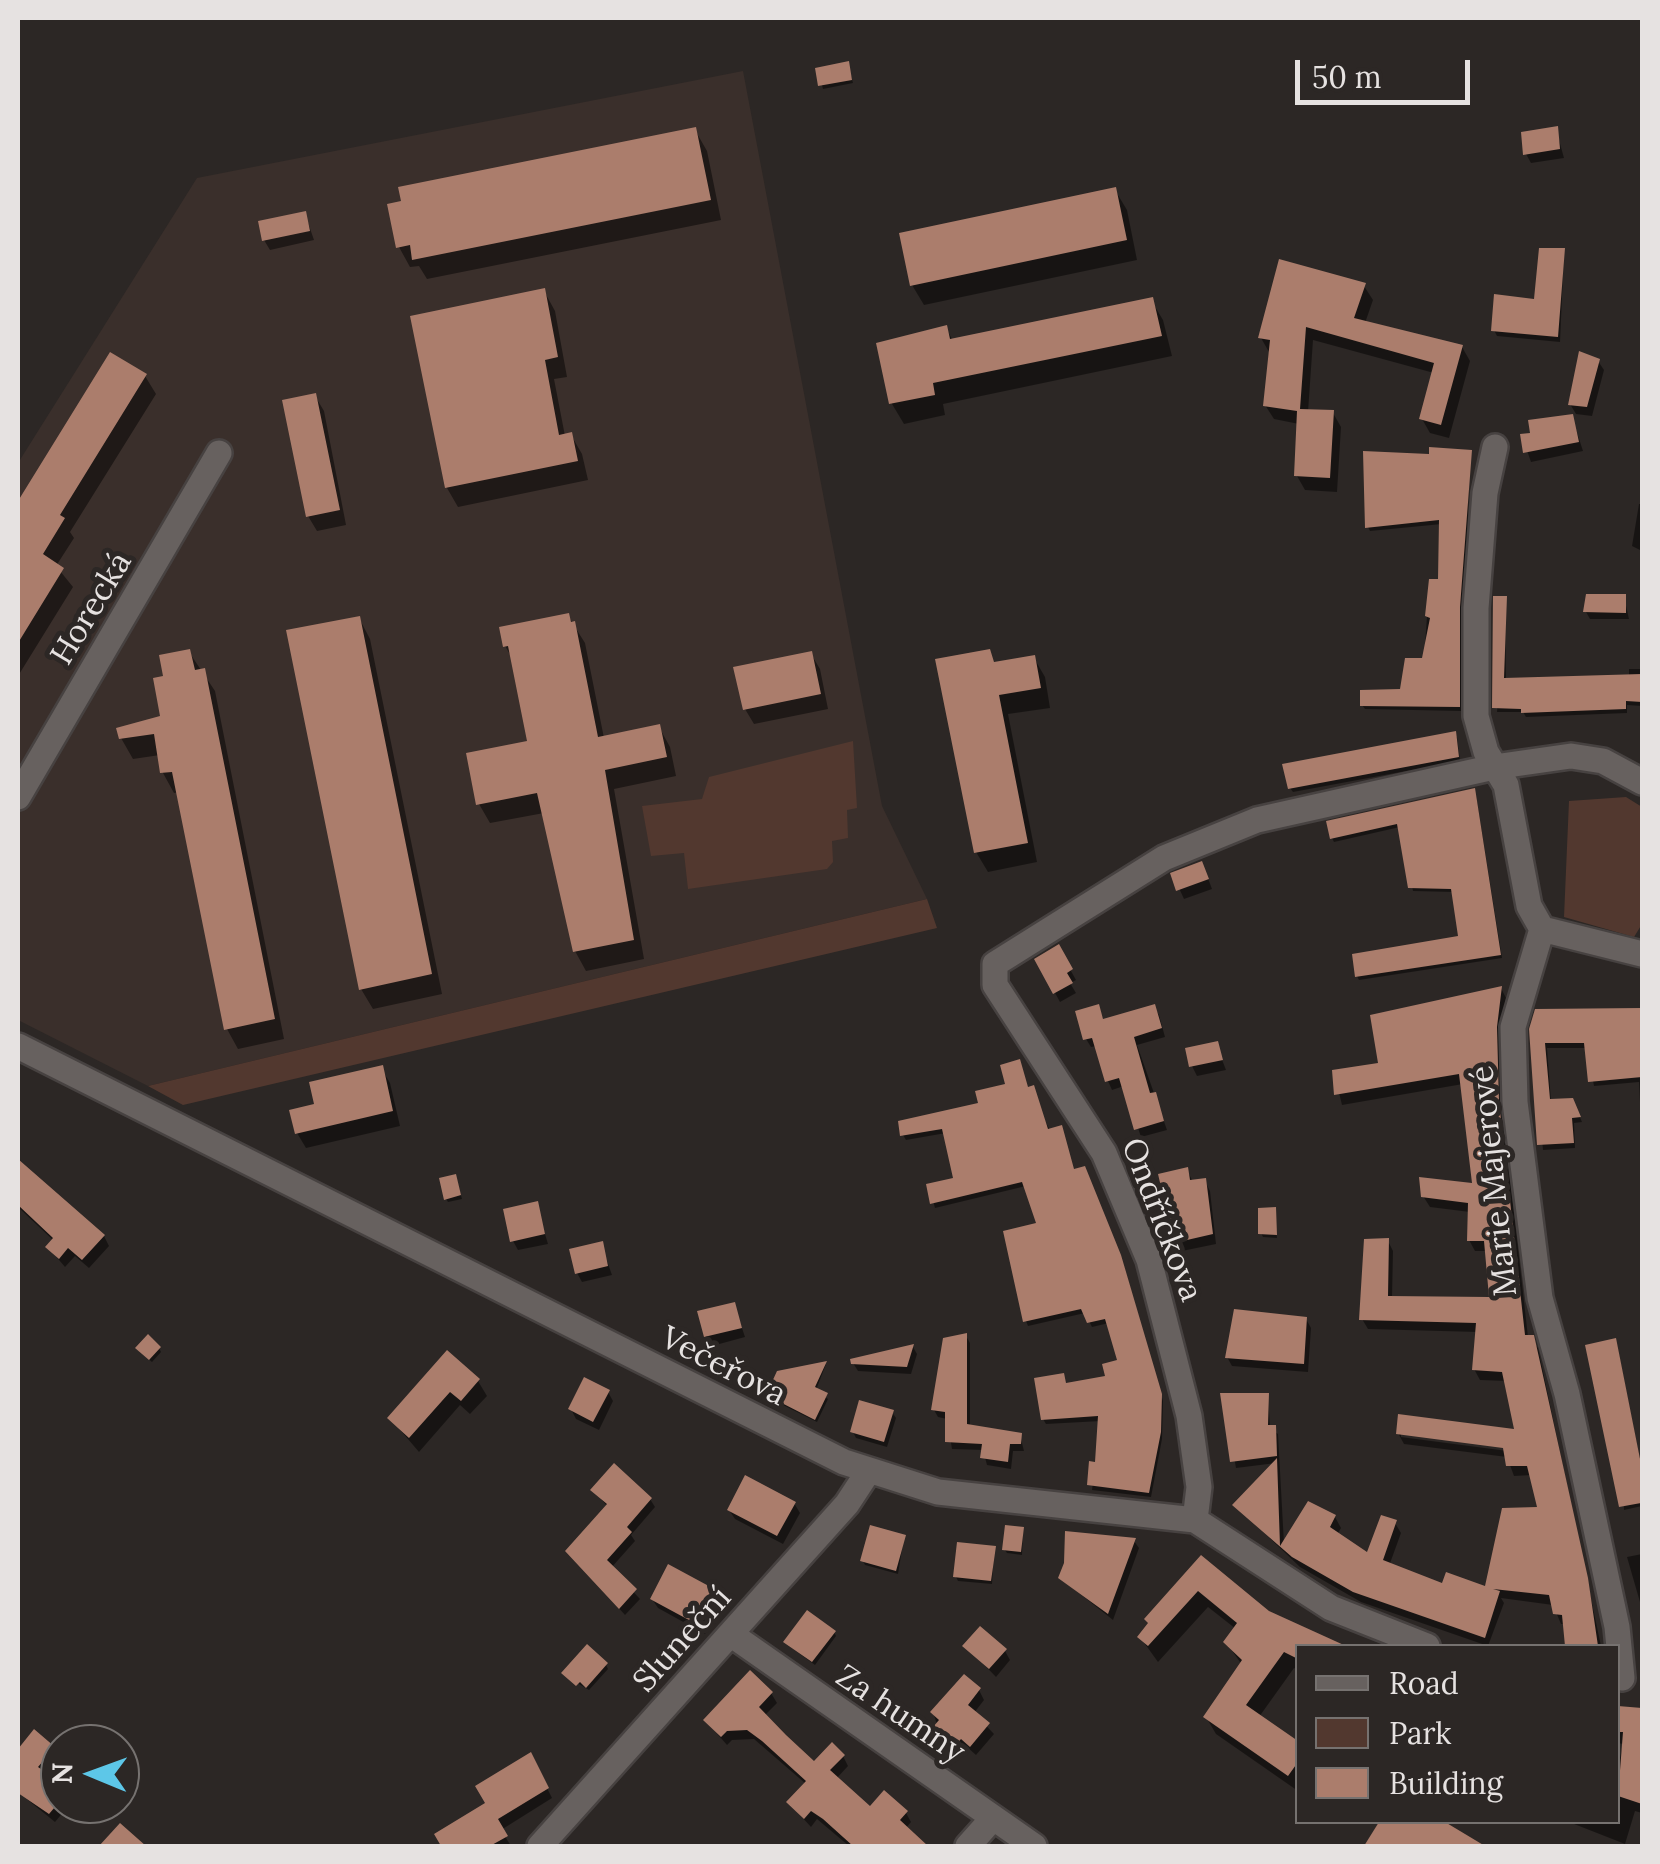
<!DOCTYPE html>
<html>
<head>
<meta charset="utf-8">
<style>
	body { margin:0 }
	#map { position:relative; width:1660px; height:1864px; overflow:hidden; background:#2c2725; font-family:Lora,serif }
	canvas { display:block }
	.frame { position:absolute; inset:0; border:20px solid #e6e2e1; pointer-events:none }
	.legend { position:absolute; left:1295px; top:1644px; width:325px; height:180px; box-sizing:border-box; background:#2c2725; border:2px solid #767270; margin:0; padding:12px 18px; list-style:none; font-size:30px; color:#e6e2e1 }
	.legend li { display:flex; align-items:center; gap:20px; height:50px }
	.legend b { width:50px; border:2px solid #767270 }
	.north { position:absolute; left:40px; top:1724px; width:100px; height:100px; box-sizing:border-box; background:#2c2725; border:2px solid #767270; border-radius:50%; rotate:271deg; font-size:28px; font-weight:700; line-height:40px; text-align:center; color:#e6e2e1 }
	.north::after { content:''; display:block; margin:auto; width:35px; height:45px; background:#5dc7e8; clip-path:polygon(50% 0,100% 100%,50% 72%,0 100%) }
	.scale { position:absolute; left:1295px; top:60px; width:175px; height:45px; box-sizing:border-box; border:5px solid #e6e2e1; border-top:0; padding-left:12px; font-size:30px; line-height:35px; white-space:nowrap; color:#e6e2e1; -webkit-text-stroke:8px #2c2725; paint-order:stroke }
</style>
</head>
<body>
<div id="map">
<canvas width="1660" height="1864"></canvas>
<div class="frame"></div>
<ul class="legend">
<li><b style="height:12px;background:#67615f"></b>Road</li>
<li><b style="height:28px;background:#52382f"></b>Park</li>
<li><b style="height:28px;background:#ab7d6c"></b>Building</li>
</ul>
<div class="north">N</div>
<div class="scale">50 m</div>
</div>
<script>
const c = document.querySelector('canvas').getContext('2d');
c.lineJoin = 'round';
function fill(path, color) { c.fillStyle = color; c.fill(path, 'evenodd'); }
const toPath = rows => new Path2D(rows.map(r => 'M' + r).join(''));
function strokePath(path, color, width, dash) { c.strokeStyle = color; c.lineWidth = width; c.lineCap = dash ? 'butt' : 'round'; c.setLineDash(dash || []); c.stroke(path); }
function label(font, color, halo, rows, align = 'center') {
  c.font = font + ' Lora,serif'; c.lineWidth = 10; c.setLineDash([]); c.textBaseline = 'middle'; c.strokeStyle = halo; c.fillStyle = color; for (const [text, x, y, turn = 0] of rows) {
    c.save(); c.translate(x, y); c.rotate((+turn || 0) * Math.PI / 180); c.textAlign = isNaN(turn) ? turn : align; if (halo) c.strokeText(text, 0, 0); c.fillText(text, 0, 0); c.restore();
  }
}
fill(toPath([
	[743,71,882,806,927,899,148,1086,18,1020,18,463,197,178]
]), '#3a2f2b');
fill(toPath([
	[853,741,857,808,847,810,848,838,832,841,833,862,827,869,688,889,684,853,651,856,642,806,702,799,709,777],
	[1626,797,1642,807,1642,924,1634,937,1564,917,1569,801],
	[927,899,937,928,183,1105,148,1086]
]), '#52382f');
fill(toPath([
	[849,68,853,83,823,89,818,70],
	[1556,129,1564,158,1531,163,1526,154],
	[695,130,707,151,721,220,427,279,419,266,410,267,399,247],
	[1115,190,1127,210,1137,260,924,305,912,285],
	[305,214,314,240,270,250,264,240],
	[1564,251,1560,342,1497,336,1494,330,1537,301],
	[1364,286,1373,300,1365,323,1462,347,1470,361,1449,438,1430,433,1422,419,1434,373,1313,340,1308,412,1333,413,1341,427,1337,492,1305,490,1297,476,1299,424,1274,419,1265,405,1269,352,1261,338],
	[544,291,555,311,567,377,554,379,565,436,571,435,582,454,588,480,458,507,447,488],
	[1151,300,1163,320,1172,356,943,404,945,415,904,424,892,404,879,345,946,328,953,341],
	[111,355,145,376,156,394,70,532,74,538,56,566,73,587,18,676,18,506],
	[1598,361,1604,370,1592,416,1576,414,1570,404],
	[315,396,324,411,346,525,317,531,308,516],
	[1572,417,1583,451,1531,462,1522,436],
	[1470,453,1461,711,1365,709,1362,705,1402,691,1424,660,1427,616,1441,582,1442,524,1370,531,1368,527],
	[1639,504,1642,504,1642,551,1632,546],
	[1624,597,1629,619,1590,619,1586,612],
	[1505,598,1506,681,1629,676,1629,669,1642,669,1642,706,1627,705,1627,713,1526,717,1523,712,1497,712],
	[568,616,585,643,604,738,659,727,670,747,676,776,614,789,644,959,586,971,575,951,544,813,490,823,479,804,530,743,514,661,505,646],
	[359,618,370,639,442,994,373,1009,361,989],
	[189,652,215,691,284,1039,238,1049,227,1029,179,792,174,793,163,773,160,755,133,759,121,738,163,717,166,678],
	[988,652,995,664,1034,658,1045,677,1050,708,1008,714,1037,862,988,872,976,852],
	[811,654,820,669,828,709,754,724,745,709],
	[1457,737,1460,761,1293,792,1290,788],
	[1476,795,1502,958,1359,980,1357,976,1460,938,1454,892,1413,891,1400,827,1334,842,1332,838],
	[1206,873,1212,889,1184,899,1173,875],
	[1058,948,1076,980,1070,983,1076,993,1060,1002,1037,960],
	[1501,988,1506,998,1501,1039,1503,1115,1528,1337,1538,1348,1601,1646,1567,1646,1565,1624,1561,1624,1553,1605,1501,1598,1504,1603,1488,1646,1361,1602,1300,1567,1235,1505,1276,1463,1236,1468,1223,1395,1268,1395,1270,1428,1278,1434,1284,1544,1309,1504,1335,1517,1341,1528,1337,1535,1368,1555,1383,1518,1395,1523,1401,1533,1389,1566,1443,1587,1448,1575,1487,1589,1504,1511,1540,1510,1532,1475,1514,1476,1507,1457,1404,1444,1398,1433,1400,1417,1518,1432,1506,1381,1480,1380,1474,1369,1478,1332,1368,1329,1362,1319,1366,1241,1388,1241,1393,1251,1392,1298,1492,1299,1487,1251,1475,1251,1469,1240,1470,1212,1430,1207,1423,1196,1422,1180,1475,1186,1463,1084,1342,1105,1334,1072,1380,1065,1373,1017],
	[1401,1432,1516,1447,1515,1452,1401,1437],
	[1098,1007,1104,1021,1154,1007,1159,1015,1165,1037,1137,1045,1167,1130,1141,1137,1124,1086,1112,1090,1108,1081,1097,1046,1091,1047,1086,1039],
	[1642,1011,1642,1143,1639,1082,1594,1086,1587,1048,1547,1048,1551,1101,1575,1106,1582,1122,1574,1123,1575,1148,1543,1150,1532,1029],
	[1216,1044,1226,1070,1197,1076,1192,1066],
	[381,1068,390,1083,400,1126,306,1148,297,1133,317,1106],
	[1028,1090,1123,1263,1163,1401,1162,1439,1151,1497,1092,1490,1101,1421,1046,1424,1043,1419,1063,1376,1066,1385,1108,1378,1120,1362,1109,1323,1092,1327,1085,1313,1028,1326,1026,1321,1039,1224,1026,1186,935,1208,929,1186,956,1180,946,1133,906,1140,903,1135],
	[23,1168,104,1236,109,1246,89,1268,75,1256,65,1267,48,1247,53,1240,18,1207,18,1174],
	[1187,1170,1193,1182,1205,1181,1210,1191,1216,1244,1182,1251,1176,1242],
	[457,1181,462,1199,448,1202,446,1199],
	[536,1204,548,1244,518,1250,513,1241],
	[1274,1210,1277,1238,1263,1237,1261,1233],
	[601,1244,612,1275,582,1282,577,1273],
	[734,1304,745,1337,712,1346,706,1336],
	[1306,1319,1311,1328,1308,1372,1232,1366,1227,1357],
	[966,1336,970,1343,970,1427,1020,1435,1024,1451,1013,1451,1011,1469,987,1465,983,1450,952,1449,947,1419,938,1417,934,1410],
	[1617,1344,1642,1471,1642,1506,1624,1510],
	[913,1347,917,1354,911,1374,858,1371,853,1363],
	[159,1348,161,1352,152,1362,140,1352],
	[448,1353,478,1381,487,1396,470,1414,460,1405,419,1452,390,1418],
	[826,1364,816,1390,828,1399,817,1422,771,1399,769,1395],
	[608,1392,613,1401,599,1430,576,1419,571,1409],
	[892,1412,896,1418,887,1447,856,1438,853,1432],
	[593,1490,650,1499,655,1507,631,1535,635,1541,611,1568,640,1599,625,1615,568,1552,608,1507],
	[794,1503,800,1513,783,1544,735,1519,729,1510],
	[1023,1529,1022,1555,1007,1553,1004,1549],
	[904,1537,898,1574,865,1565,863,1561],
	[1134,1541,1139,1548,1113,1620,1060,1578],
	[994,1548,992,1584,958,1581,956,1577],
	[1642,1554,1642,1609,1627,1557],
	[1201,1558,1268,1613,1335,1646,1298,1646,1298,1670,1294,1668,1259,1717,1298,1745,1298,1791,1216,1734,1206,1717,1242,1665,1226,1642,1236,1629,1208,1607,1158,1662,1140,1637],
	[716,1593,722,1602,705,1634,658,1608,652,1599],
	[834,1632,836,1636,815,1665,789,1646],
	[966,1646,1005,1651,1010,1660,996,1677],
	[606,1665,608,1669,589,1690,567,1677],
	[979,1690,984,1700,974,1713,994,1734,976,1755,967,1747,961,1754,941,1737,933,1712],
	[771,1693,777,1703,764,1716,815,1765,843,1756,848,1766,836,1779,870,1810,906,1813,911,1822,905,1829,925,1846,849,1846,817,1819,811,1827,789,1803,806,1784,754,1739,732,1740,727,1745,706,1721],
	[1618,1709,1642,1711,1642,1813,1635,1811,1625,1844,1569,1822,1618,1822,1618,1768,1623,1744,1618,1743],
	[53,1749,59,1758,45,1775,60,1787,60,1804,70,1804,55,1822,18,1792,18,1752],
	[535,1764,552,1798,501,1830,511,1846,444,1846,437,1835,488,1804],
	[1382,1822,1439,1822,1477,1846,1371,1846]
]), '#0007');
fill(toPath([
	[849,61,852,80,818,86,815,68],
	[1558,126,1560,149,1523,155,1521,132],
	[696,127,711,200,412,260,410,245,396,248,387,204,401,201,398,187],
	[1116,187,1127,240,910,286,899,233],
	[306,211,310,231,262,241,258,221],
	[1539,248,1565,248,1558,337,1491,331,1494,294,1534,299],
	[1279,259,1366,283,1354,318,1463,345,1441,425,1419,419,1434,363,1306,327,1300,409,1334,410,1330,478,1294,476,1297,411,1263,406,1270,340,1258,338],
	[545,288,558,357,545,360,559,435,572,432,578,461,445,488,410,316],
	[1153,297,1162,336,933,383,935,395,889,404,876,343,947,325,950,339],
	[1579,351,1600,359,1587,407,1568,405],
	[110,352,147,374,60,515,65,518,43,554,64,568,18,643,18,501],
	[316,393,340,510,306,517,282,400],
	[1573,414,1579,442,1523,453,1520,434,1530,433,1528,420],
	[1429,447,1472,450,1460,607,1460,707,1360,706,1360,690,1400,689,1405,658,1422,658,1430,618,1425,616,1429,579,1438,579,1439,520,1365,528,1363,451,1429,454],
	[1586,594,1626,594,1626,613,1583,612],
	[1493,596,1507,596,1504,678,1642,674,1642,702,1626,701,1626,709,1521,713,1521,709,1492,708],
	[569,613,571,622,575,621,598,737,660,724,667,757,605,770,634,940,573,952,537,793,476,805,466,753,527,741,508,646,503,647,499,627],
	[360,616,432,974,359,990,286,630],
	[190,649,195,670,205,668,275,1019,224,1030,172,772,160,773,154,734,119,739,116,728,160,716,153,678,163,676,159,655],
	[990,649,994,662,1035,655,1041,688,999,695,1028,843,974,853,935,659],
	[812,651,821,694,743,710,733,667],
	[1456,731,1459,757,1288,789,1282,764],
	[1475,788,1501,955,1355,977,1352,954,1458,936,1451,889,1408,888,1397,824,1330,839,1326,821],
	[1202,861,1209,879,1176,891,1170,873],
	[1059,944,1073,969,1067,973,1073,983,1053,994,1034,959],
	[1502,986,1497,1027,1499,1102,1525,1335,1534,1335,1588,1578,1598,1646,1565,1646,1562,1615,1553,1614,1549,1595,1493,1589,1500,1591,1485,1638,1353,1592,1292,1557,1232,1505,1277,1458,1280,1546,1308,1501,1336,1515,1330,1527,1367,1552,1381,1515,1397,1520,1383,1560,1442,1583,1446,1572,1485,1586,1502,1508,1537,1507,1527,1466,1506,1466,1503,1448,1396,1434,1398,1414,1514,1429,1502,1372,1472,1370,1476,1323,1359,1320,1364,1239,1389,1238,1388,1296,1489,1297,1484,1241,1467,1241,1468,1203,1421,1197,1419,1177,1472,1183,1459,1074,1334,1095,1332,1070,1378,1063,1370,1015],
	[1099,1004,1103,1019,1155,1004,1162,1028,1134,1037,1150,1093,1156,1092,1164,1121,1134,1130,1119,1078,1105,1082,1092,1038,1083,1040,1075,1011],
	[1642,1008,1642,1077,1588,1082,1584,1043,1545,1043,1550,1099,1573,1098,1581,1117,1572,1118,1574,1143,1537,1145,1529,1029,1535,1009],
	[1218,1041,1223,1060,1189,1067,1185,1048],
	[1020,1059,1028,1087,1034,1085,1048,1129,1062,1125,1074,1169,1085,1166,1121,1255,1162,1394,1161,1432,1149,1493,1087,1485,1089,1461,1095,1462,1098,1416,1041,1420,1034,1378,1064,1373,1066,1383,1105,1376,1102,1364,1117,1360,1105,1319,1087,1323,1081,1309,1023,1322,1003,1231,1036,1223,1022,1182,930,1204,926,1184,953,1178,942,1129,900,1136,898,1121,978,1103,975,1091,1005,1084,1000,1065],
	[383,1065,393,1111,295,1134,289,1110,314,1104,309,1082],
	[18,1159,105,1235,82,1260,68,1248,59,1259,45,1247,53,1238,18,1205],
	[1188,1167,1190,1180,1206,1178,1213,1234,1174,1243,1158,1174],
	[456,1174,461,1195,444,1200,439,1178],
	[538,1201,545,1234,510,1242,503,1209],
	[1276,1207,1277,1235,1258,1234,1258,1208],
	[603,1241,608,1266,575,1274,569,1249],
	[735,1302,742,1328,704,1337,697,1311],
	[1234,1309,1307,1317,1304,1364,1225,1358],
	[967,1333,967,1424,1022,1433,1021,1444,1010,1444,1008,1462,980,1458,982,1444,945,1442,945,1412,931,1410,943,1338],
	[148,1334,161,1347,149,1360,135,1348],
	[1616,1338,1642,1469,1641,1503,1619,1507,1585,1345],
	[914,1344,907,1367,851,1364,850,1359],
	[447,1350,480,1379,461,1401,450,1392,409,1438,387,1418],
	[827,1361,815,1387,828,1393,815,1420,766,1395,777,1371],
	[584,1377,610,1390,593,1422,568,1409],
	[1220,1393,1269,1393,1268,1425,1276,1425,1277,1456,1230,1462],
	[859,1400,894,1410,884,1442,850,1432],
	[614,1463,652,1498,627,1527,632,1532,607,1560,637,1589,619,1609,565,1551,607,1504,590,1490],
	[745,1475,796,1502,777,1536,727,1510],
	[870,1525,906,1535,896,1571,860,1561],
	[1005,1525,1024,1527,1021,1552,1002,1550],
	[1065,1531,1136,1538,1108,1614,1058,1578,1064,1563],
	[957,1542,996,1546,991,1581,953,1577],
	[1201,1555,1269,1611,1346,1646,1298,1646,1298,1659,1284,1652,1246,1705,1298,1741,1298,1762,1288,1776,1203,1717,1242,1660,1223,1642,1237,1623,1198,1591,1148,1646,1137,1637,1148,1623,1144,1619],
	[668,1564,718,1591,700,1626,650,1599],
	[807,1610,836,1631,812,1662,783,1642],
	[980,1626,1007,1649,989,1669,962,1646],
	[587,1644,608,1663,586,1688,580,1682,576,1686,561,1673],
	[750,1670,773,1692,759,1707,786,1735,814,1761,832,1742,845,1755,830,1770,870,1806,884,1790,908,1811,900,1820,928,1846,853,1846,823,1819,811,1811,804,1819,786,1802,806,1781,762,1741,747,1730,727,1731,721,1737,703,1720],
	[964,1674,981,1688,968,1705,990,1723,970,1747,961,1739,955,1746,933,1727,939,1720,930,1712],
	[1618,1706,1642,1708,1642,1804,1618,1796,1623,1732,1618,1732],
	[34,1729,55,1747,38,1767,60,1782,60,1801,49,1814,18,1793,18,1749],
	[531,1752,549,1788,498,1819,508,1836,490,1846,441,1846,434,1834,485,1803,475,1786],
	[1379,1822,1445,1822,1485,1846,1364,1846],
	[120,1823,146,1846,99,1846]
]), '#ab7d6c');
const minor = toPath([
	[1495,447,1485,493,1476,608,1476,716,1486,752,1506,785,1529,906,1542,929],
	[18,797,219,453],
	[1542,929,1513,1027,1515,1102,1540,1298,1567,1394,1617,1627,1622,1678],
	[1542,929,1642,954],
	[18,1046,844,1462,938,1492,1195,1520,1331,1608,1427,1646],
	[1195,1520,1199,1487,1189,1416,1149,1260,1104,1153,995,985,995,964,1164,858,1257,820,1494,767,1571,756,1603,761,1642,782],
	[732,1635,1034,1846],
	[540,1846,847,1504,868,1472],
	[968,1846,993,1818]
]);
strokePath(minor, '#474241', 30);
strokePath(minor, '#67615f', 25);
label('32px', '#e6e2e1', '#2c2725', [
	["Horecká",92,609,-59],
	["Marie Majerové",1495,1181,-96],
	["Ondříčkova",1161,1220,69],
	["Večeřova",723,1367,27],
	["Sluneční",683,1640,-48],
	["Za humny",900,1715,34]
]);
</script>
</body>
</html>
